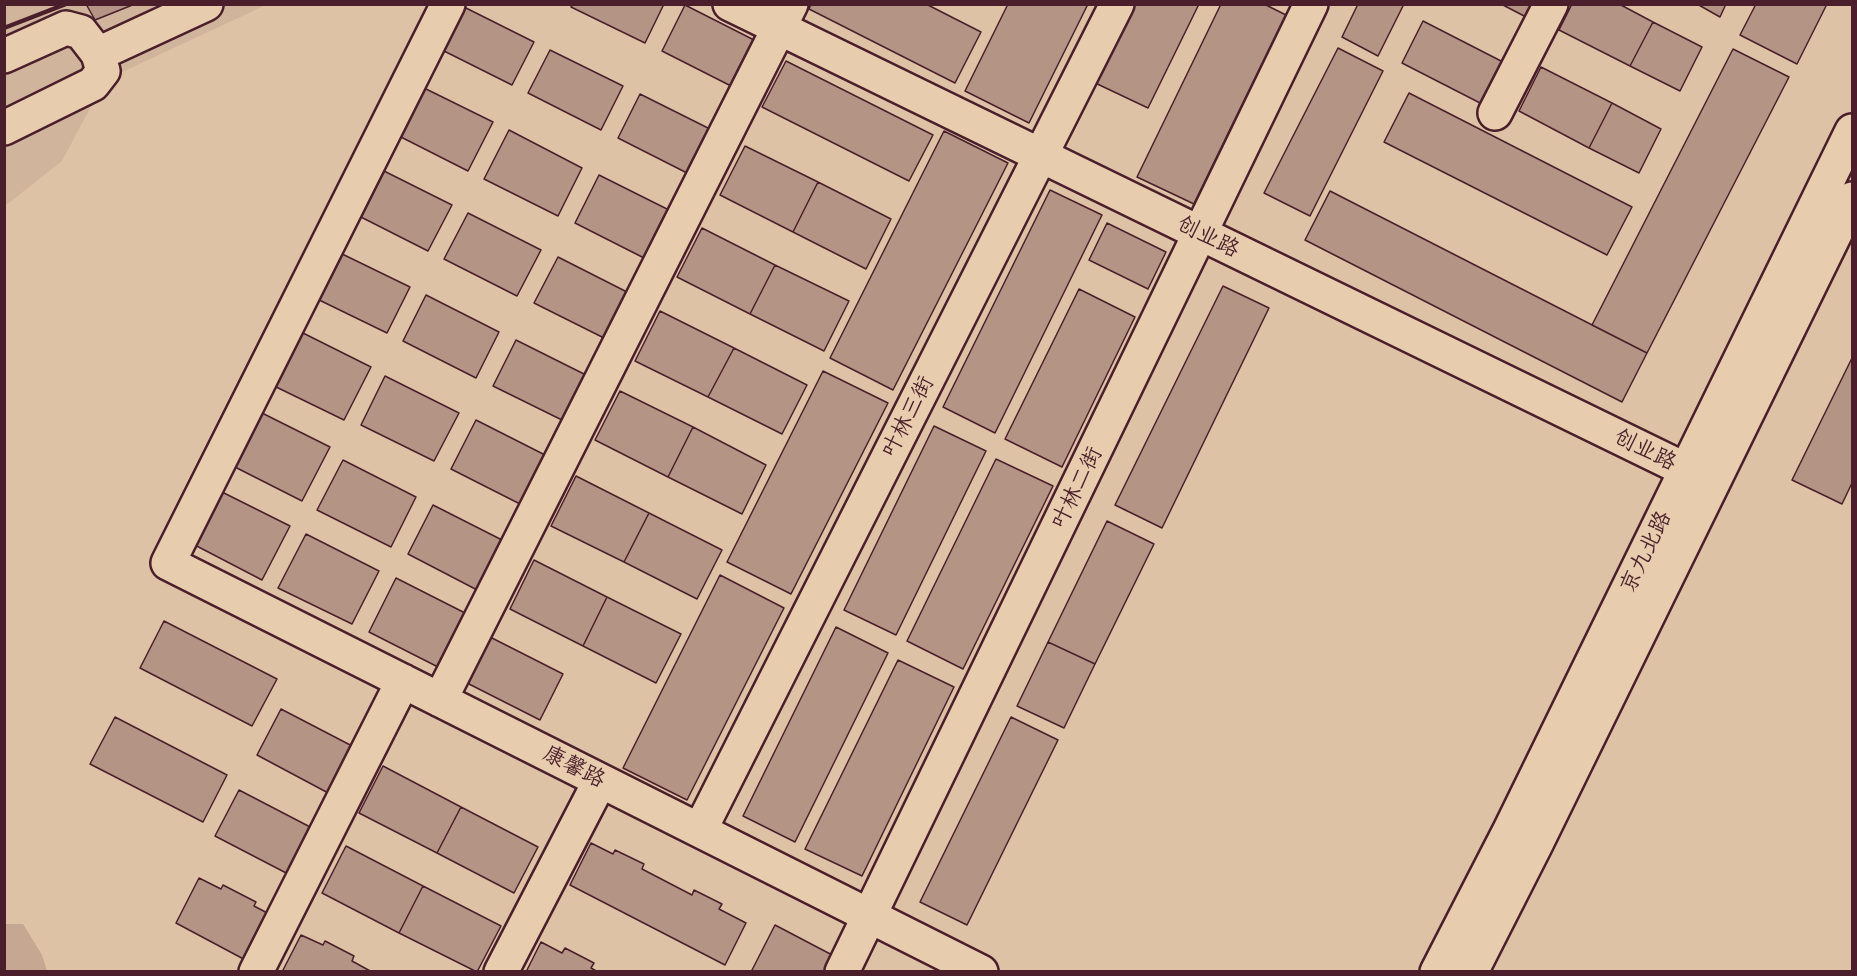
<!DOCTYPE html>
<html>
<head>
<meta charset="utf-8">
<style>
	body { margin:0 }
	#map { position:relative; width:1857px; height:976px; overflow:hidden; background:#dec2a6; font-family:"Comic Neue",sans-serif }
	canvas { display:block }
	.frame { position:absolute; inset:0; border:6px solid #4a1f2b; pointer-events:none }
</style>
</head>
<body>
<div id="map">
<canvas width="1857" height="976"></canvas>
<div class="frame"></div>
</div>
<script>
const c = document.querySelector('canvas').getContext('2d');
c.lineJoin = 'round';
function fill(path, color) { c.fillStyle = color; c.fill(path, 'evenodd'); }
const toPath = rows => new Path2D(rows.map(r => 'M' + r).join(''));
function strokePath(path, color, width, dash) { c.strokeStyle = color; c.lineWidth = width; c.lineCap = dash ? 'butt' : 'round'; c.setLineDash(dash || []); c.stroke(path); }
function label(font, color, halo, rows, align = 'center') {
  c.font = font + ' "Comic Neue","LXGW WenKai TC",sans-serif'; c.lineWidth = 4.5; c.setLineDash([]); c.textBaseline = 'middle'; c.strokeStyle = halo; c.fillStyle = color; for (const [text, x, y, turn = 0] of rows) {
    c.save(); c.translate(x, y); c.rotate((+turn || 0) * Math.PI / 180); c.textAlign = isNaN(turn) ? turn : align; if (halo) c.strokeText(text, 0, 0); c.fillText(text, 0, 0); c.restore();
  }
}
fill(toPath([
	[5,5,266,5,105,80,62,161,5,206]
]), '#d1b49c');
fill(toPath([
	[5,924,23,924,42,955,47,971,5,971]
]), '#c5a792');
const building = toPath([
	[86,4,135,4,95,20,86,4],
	[573,4,664,4,645,43,571,7,573,4],
	[811,4,926,4,981,32,955,83,809,9,811,4],
	[1008,4,1088,4,1029,123,965,91,1008,4],
	[1128,4,1199,4,1148,108,1091,81,1128,4],
	[1221,4,1264,4,1286,15,1194,204,1137,177,1221,4],
	[1358,4,1404,4,1378,56,1342,37,1358,4],
	[1501,4,1532,4,1526,17,1501,4],
	[1572,4,1619,4,1653,22,1630,66,1559,30,1572,4],
	[1697,4,1726,4,1720,17,1697,4],
	[1756,4,1827,4,1797,64,1740,35,1756,4],
	[460,5,534,42,512,85,438,48,460,5],
	[685,5,758,42,735,88,662,51,685,5],
	[1423,21,1503,62,1482,104,1402,63,1423,21],
	[1653,22,1702,47,1680,91,1630,66,1653,22],
	[1338,48,1383,71,1310,216,1264,193,1338,48],
	[1733,49,1789,77,1647,353,1592,325,1733,49],
	[550,50,623,86,601,130,528,93,550,50],
	[786,61,933,135,909,181,762,107,786,61],
	[1541,67,1612,103,1589,148,1519,111,1541,67],
	[420,86,493,122,468,171,395,134,420,86],
	[1409,93,1632,207,1607,255,1384,142,1409,93],
	[640,94,714,131,691,175,618,138,640,94],
	[1612,103,1661,129,1639,173,1589,148,1612,103],
	[509,130,582,168,558,216,484,179,509,130],
	[944,131,1008,163,893,390,830,358,944,131],
	[745,146,818,182,793,232,720,195,745,146],
	[378,168,452,205,428,251,355,214,378,168],
	[599,175,673,212,648,260,575,223,599,175],
	[818,182,891,219,866,269,793,232,818,182],
	[1050,190,1102,215,995,433,943,407,1050,190],
	[1330,191,1647,353,1622,402,1305,240,1330,191],
	[468,213,541,250,517,296,444,259,468,213],
	[1107,223,1166,252,1148,289,1089,260,1107,223],
	[702,228,775,265,750,314,677,277,702,228],
	[336,251,410,287,387,333,313,297,336,251],
	[558,257,631,294,608,340,534,303,558,257],
	[775,265,849,301,824,351,750,314,775,265],
	[1223,286,1269,308,1162,528,1115,505,1223,286],
	[1079,289,1135,317,1062,467,1005,439,1079,289],
	[426,295,499,332,476,378,403,341,426,295],
	[660,311,734,348,708,397,635,361,660,311],
	[297,330,371,367,344,420,270,384,297,330],
	[516,340,590,377,566,422,493,386,516,340],
	[734,348,807,385,782,434,708,397,734,348],
	[1852,358,1852,483,1842,504,1792,480,1852,358],
	[823,371,888,403,791,594,727,562,823,371],
	[385,376,459,413,434,461,361,425,385,376],
	[620,391,693,427,668,477,595,440,620,391],
	[256,410,330,447,302,501,229,464,256,410],
	[476,420,549,457,524,506,451,469,476,420],
	[934,426,986,451,896,635,844,610,934,426],
	[693,427,766,465,742,514,668,477,693,427],
	[996,459,1053,486,963,669,907,641,996,459],
	[343,460,416,497,391,547,317,510,343,460],
	[576,476,649,513,624,562,551,526,576,476],
	[216,489,290,526,262,580,189,542,216,489],
	[433,505,506,542,481,592,408,554,433,505],
	[649,513,722,550,697,599,624,562,649,513],
	[1107,521,1154,544,1095,664,1048,642,1107,521],
	[306,534,379,571,352,624,278,588,306,534],
	[534,560,607,597,583,646,510,609,534,560],
	[720,575,784,608,687,800,623,768,720,575],
	[396,578,469,615,442,669,369,632,396,578],
	[607,597,681,634,656,683,583,646,607,597],
	[164,621,277,679,252,726,140,668,164,621],
	[836,627,888,653,795,842,743,816,836,627],
	[490,637,563,674,540,720,467,683,490,637],
	[1048,642,1095,664,1064,728,1017,706,1048,642],
	[898,660,954,687,862,876,805,849,898,660],
	[281,709,356,748,332,795,257,755,281,709],
	[115,717,227,775,203,822,90,764,115,717],
	[1011,717,1058,740,967,925,920,902,1011,717],
	[383,766,461,807,437,853,359,813,383,766],
	[239,790,314,829,290,875,215,836,239,790],
	[461,807,538,847,514,893,437,853,461,807],
	[591,843,613,854,615,850,644,864,642,869,692,895,694,890,722,904,719,909,746,923,725,965,570,885,591,843],
	[346,846,423,886,399,933,322,893,346,846],
	[199,878,221,889,223,885,256,902,254,906,275,917,251,963,176,923,199,878],
	[423,886,501,926,477,972,399,933,423,886],
	[775,925,836,957,828,972,751,972,775,925],
	[301,935,323,945,325,941,354,956,352,961,372,972,282,972,301,935],
	[541,942,562,953,565,948,594,963,591,968,598,972,526,972,541,942]
]);
fill(building, '#b49484');
strokePath(building, '#4a1f2b', 1.5);
const minor = toPath([
	[448,4,168,563,981,972],
	[730,4,1686,470],
	[98,54,206,4],
	[4,56,66,28,81,32,98,54,103,71,93,84,4,128],
	[1495,113,1551,4],
	[440,700,791,4],
	[700,830,1117,4],
	[256,972,403,681],
	[501,972,600,781],
	[842,972,1311,4]
]);
const major = toPath([
	[1437,972,1510,830,1852,131],
	[1471,972,1536,844,1852,199]
]);
strokePath(minor, '#4a1f2b', 38);
strokePath(major, '#4a1f2b', 38);
strokePath(minor, '#e7ccae', 33);
strokePath(major, '#e7ccae', 33);
strokePath(toPath([
	[4,28,66,4]
]), '#4a1f2b', 4.5);
label('22px', '#4a1f2b', '#e7ccae', [
	["创业路",1208,237,26],
	["叶林三街",908,417,-63],
	["创业路",1645,450,26],
	["叶林二街",1077,488,-64],
	["京九北路",1646,552,-64],
	["康馨路",574,767,27]
]);
</script>
</body>
</html>
